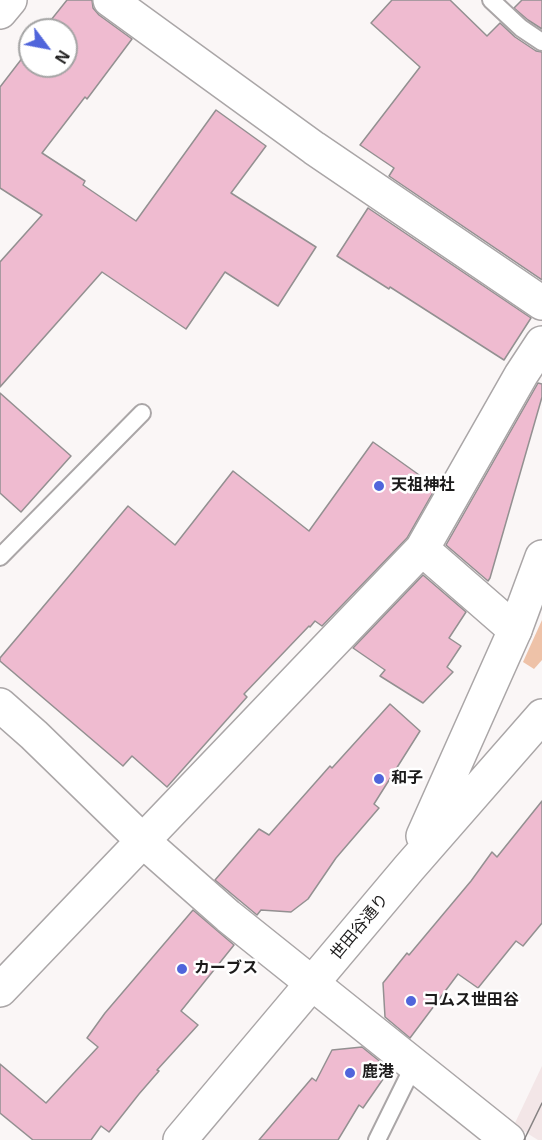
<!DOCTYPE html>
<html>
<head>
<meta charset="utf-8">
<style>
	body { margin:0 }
	#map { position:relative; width:542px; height:1140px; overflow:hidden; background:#faf6f6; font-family:Arial,sans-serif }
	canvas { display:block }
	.north { position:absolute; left:18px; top:18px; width:60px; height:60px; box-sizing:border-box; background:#fff; border:2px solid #a4a4a4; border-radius:50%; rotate:122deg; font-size:16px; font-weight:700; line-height:24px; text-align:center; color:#1c1b1b }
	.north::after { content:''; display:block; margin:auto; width:21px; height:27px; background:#5065db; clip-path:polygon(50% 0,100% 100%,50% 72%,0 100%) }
</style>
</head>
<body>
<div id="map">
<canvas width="542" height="1140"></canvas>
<div class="north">N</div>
</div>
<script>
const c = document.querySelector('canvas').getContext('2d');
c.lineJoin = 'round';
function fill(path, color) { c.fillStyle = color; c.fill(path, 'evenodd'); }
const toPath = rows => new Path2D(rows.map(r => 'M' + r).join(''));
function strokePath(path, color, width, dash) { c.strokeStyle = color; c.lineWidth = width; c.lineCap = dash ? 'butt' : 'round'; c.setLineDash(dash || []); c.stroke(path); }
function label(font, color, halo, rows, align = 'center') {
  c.font = font + ' Arial,"Noto Sans JP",sans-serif'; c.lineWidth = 5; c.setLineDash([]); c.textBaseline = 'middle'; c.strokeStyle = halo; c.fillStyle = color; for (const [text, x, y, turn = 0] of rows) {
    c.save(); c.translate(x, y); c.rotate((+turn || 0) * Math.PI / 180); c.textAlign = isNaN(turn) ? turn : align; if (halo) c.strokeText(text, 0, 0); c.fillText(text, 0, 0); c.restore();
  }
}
fill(toPath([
	[542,1066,542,1140,538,1140,514,1125]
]), '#f3e6e7');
fill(toPath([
	[542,620,542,660,534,669,523,662]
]), '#eec2a8');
const building = toPath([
	[67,0,92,0,93,8,99,15,132,39,87,99,85,97,42,153,85,181,83,185,136,221,216,110,266,146,231,193,316,247,278,306,225,272,186,329,102,272,0,387,0,262,42,215,0,188,0,87,30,48,30,66,66,66,66,30,43,30,67,0],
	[392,0,450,0,487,36,500,23,515,37,536,51,542,52,542,280,389,176,394,168,360,145,420,67,371,23,392,0],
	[522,0,542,0,542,29,528,20,514,8,522,0],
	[368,208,531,318,504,360,390,287,389,289,337,256,368,208],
	[538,383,542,384,542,397,490,578,488,581,446,545,538,383],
	[0,393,71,456,21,512,0,493,0,393],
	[373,442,436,487,407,538,322,626,315,621,310,627,309,626,244,694,247,697,167,787,132,756,123,766,0,661,0,658,128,506,175,545,233,471,309,531,373,442],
	[423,575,466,612,449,638,461,646,447,667,453,672,423,703,380,676,385,670,353,648,423,575],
	[390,704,420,731,374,804,379,808,336,858,308,899,291,912,261,910,257,915,215,880,259,829,269,835,330,766,332,768,390,704],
	[542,801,542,923,523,946,516,941,478,988,458,974,410,1038,385,1017,383,983,407,953,409,955,471,881,492,852,497,857,542,801],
	[193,910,234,945,181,1011,198,1025,157,1070,159,1071,139,1094,109,1132,101,1126,91,1140,33,1140,0,1113,0,1064,46,1103,98,1047,87,1038,105,1013,193,910],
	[362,1047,388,1068,386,1070,388,1072,363,1108,359,1105,338,1140,259,1140,312,1078,316,1081,332,1050,362,1047]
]);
fill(building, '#efbbd0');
strokePath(building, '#939091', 1.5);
const service = toPath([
	[491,0,521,28,542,42],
	[0,557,142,413],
	[377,1140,414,1065]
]);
const minor = toPath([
	[110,0,314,148,542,303],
	[422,549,515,630],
	[0,705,34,735,143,841,228,916,508,1140],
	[0,990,422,549,521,375,542,343]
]);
const tertiary = toPath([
	[0,12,10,0]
]);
const primary = toPath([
	[423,836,515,630,542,557],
	[180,1140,409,868,542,716]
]);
strokePath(service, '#aaa6a7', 20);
strokePath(minor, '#aaa6a7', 36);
strokePath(tertiary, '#aaa6a7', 36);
strokePath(primary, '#aaa6a7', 36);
strokePath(service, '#fff', 16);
strokePath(minor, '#fff', 33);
strokePath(tertiary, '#fff', 33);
strokePath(primary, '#fff', 33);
strokePath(toPath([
	[524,1140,542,1103]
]), '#858282', 1.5);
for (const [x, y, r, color] of [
	[379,486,6,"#5065db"],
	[379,779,6,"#5065db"],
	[182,969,6,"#5065db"],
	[411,1001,6,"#5065db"],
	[350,1073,6,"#5065db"]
]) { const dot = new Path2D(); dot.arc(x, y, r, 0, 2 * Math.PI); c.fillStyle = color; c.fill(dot); strokePath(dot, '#fff', 2); }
label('bold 16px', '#1c1b1b', '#fff', [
	["天祖神社",391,486],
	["和子",391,779],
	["カーブス",194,969],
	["コムス世田谷",423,1001],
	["鹿港",362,1073]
], 'left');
label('16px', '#1c1b1b', '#fff', [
	["世田谷通り",360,927,-50]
]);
</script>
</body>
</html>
